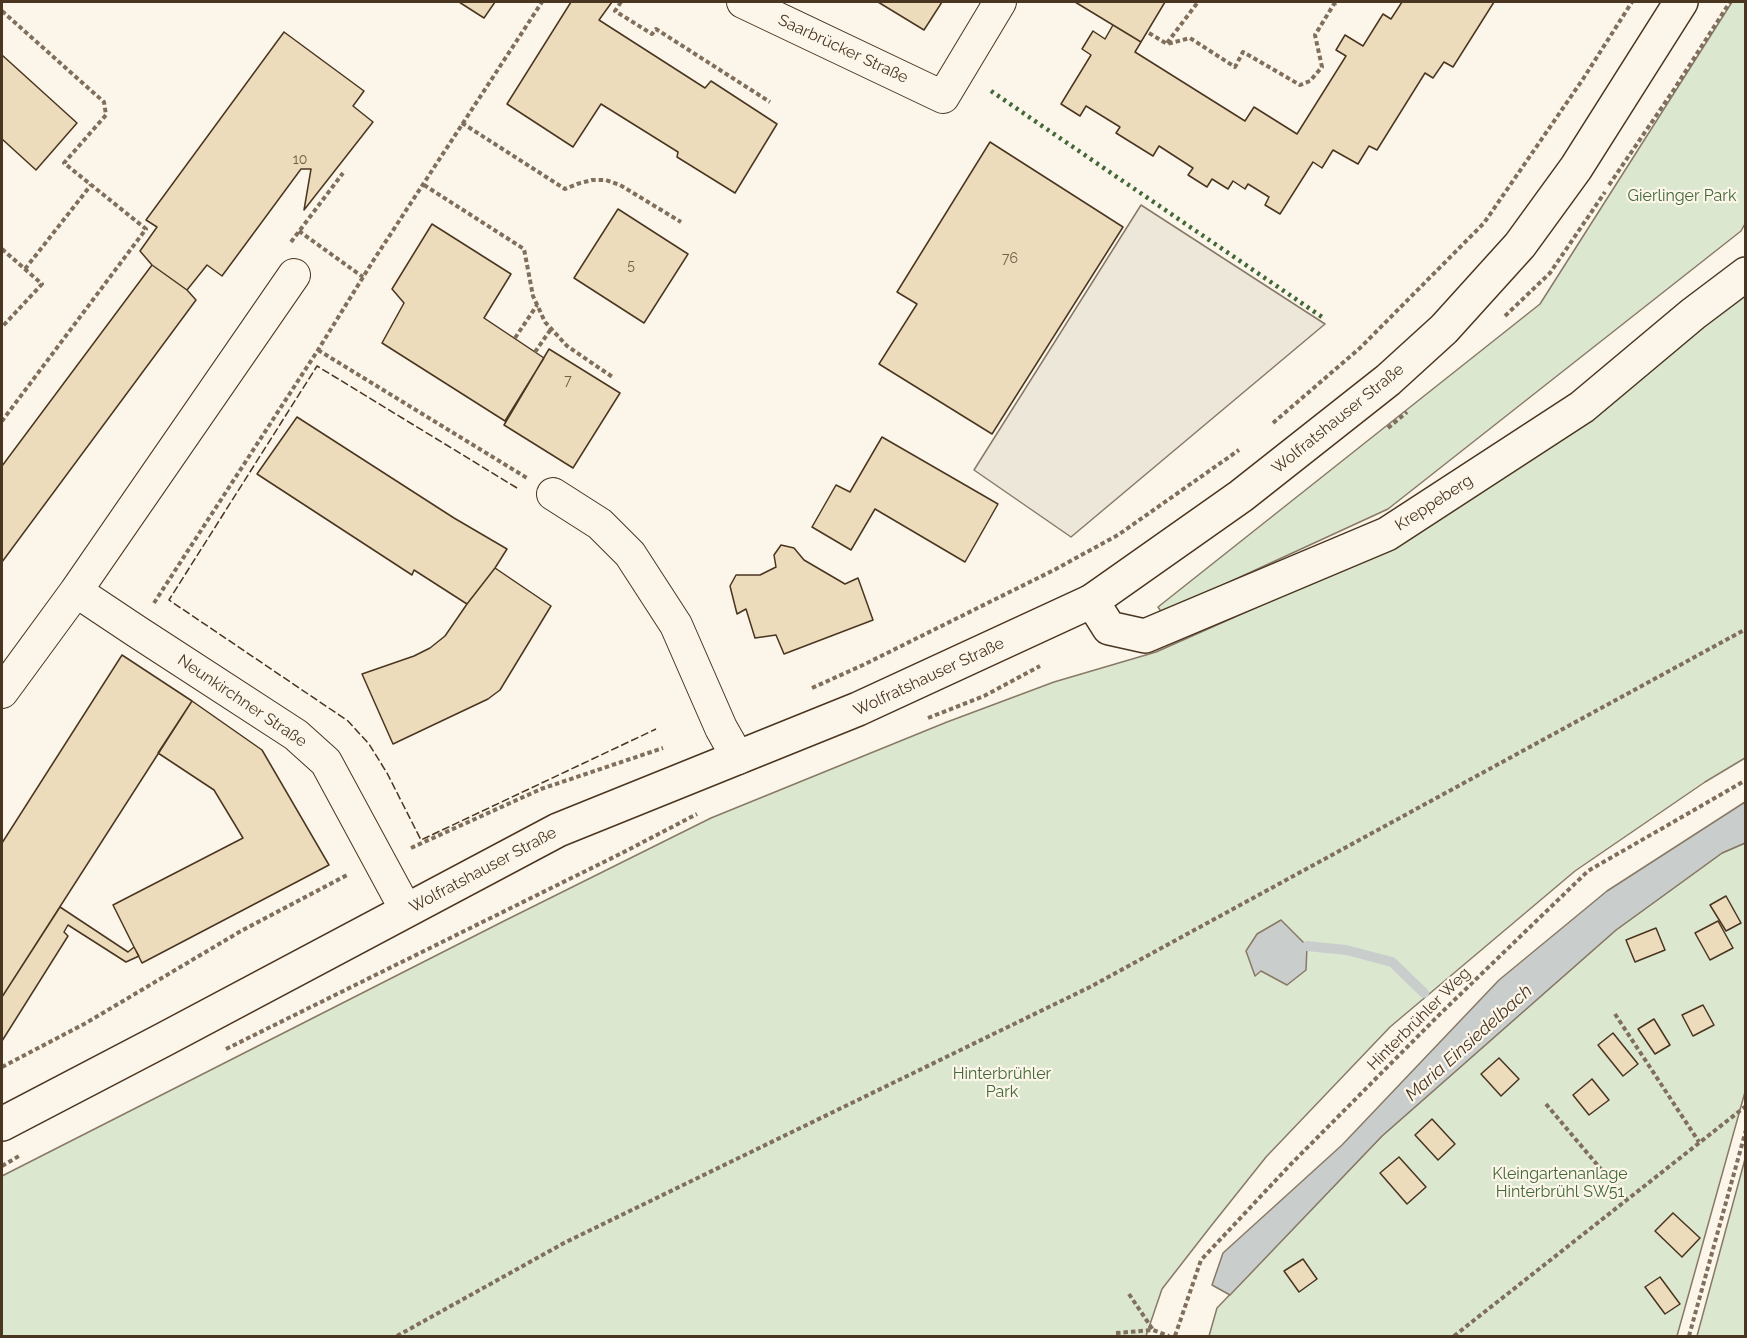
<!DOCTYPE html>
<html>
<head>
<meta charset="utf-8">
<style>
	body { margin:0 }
	#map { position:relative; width:1747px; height:1338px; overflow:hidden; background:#fbf6e9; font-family:Raleway,sans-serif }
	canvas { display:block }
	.frame { position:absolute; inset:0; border:3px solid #4a3520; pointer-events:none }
</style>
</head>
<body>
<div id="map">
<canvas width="1747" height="1338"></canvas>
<div class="frame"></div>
</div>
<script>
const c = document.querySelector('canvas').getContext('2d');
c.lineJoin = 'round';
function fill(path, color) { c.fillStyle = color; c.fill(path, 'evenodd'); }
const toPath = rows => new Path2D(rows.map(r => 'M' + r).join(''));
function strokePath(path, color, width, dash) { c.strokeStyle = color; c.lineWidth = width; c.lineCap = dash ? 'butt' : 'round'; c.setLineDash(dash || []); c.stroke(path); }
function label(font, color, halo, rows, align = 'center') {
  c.font = font + ' Raleway,sans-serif'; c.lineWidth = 4.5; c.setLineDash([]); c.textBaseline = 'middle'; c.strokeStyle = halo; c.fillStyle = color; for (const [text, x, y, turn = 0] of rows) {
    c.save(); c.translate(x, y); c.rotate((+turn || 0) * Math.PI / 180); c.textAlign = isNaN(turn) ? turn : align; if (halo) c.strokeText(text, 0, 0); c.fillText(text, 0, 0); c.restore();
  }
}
const green = toPath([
	[1732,2,1745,2,1746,222,1741,231,1388,509,1162,613,1158,607,1540,304,1732,2],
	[1745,293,1745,758,1705,782,1575,871,1390,1027,1266,1157,1211,1226,1162,1289,1146,1336,2,1336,2,1176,502,922,711,818,947,722,1054,682,1156,652,1379,553,1745,293],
	[1745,843,1745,1092,1677,1336,1209,1336,1217,1308,1382,1136,1616,930,1722,853,1745,843],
	[1745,1159,1745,1336,1697,1336,1745,1159]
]);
fill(green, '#dce7d0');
strokePath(green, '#887966', 1.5);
const parking = toPath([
	[1141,205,1325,324,1071,537,974,470,1141,205]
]);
fill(parking, '#ede7d9');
strokePath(parking, '#887966', 1.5);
const water = toPath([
	[1745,802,1745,843,1722,853,1616,930,1382,1136,1230,1295,1212,1285,1223,1253,1342,1145,1499,980,1607,891,1745,802],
	[1281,920,1307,946,1306,970,1287,985,1261,971,1255,976,1246,951,1257,934,1281,920]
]);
fill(water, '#c9cecd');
strokePath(water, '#887966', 1.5);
strokePath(toPath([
	[1307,946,1346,950,1392,962,1424,993]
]), '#c9cecd', 10);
const building = toPath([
	[459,2,495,2,484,18,459,2],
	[571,2,612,2,599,20,705,88,711,81,777,124,735,193,677,157,678,152,601,104,573,147,507,104,571,2],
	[878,2,942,2,924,30,878,2],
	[1075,2,1165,2,1141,42,1075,2],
	[1402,2,1494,2,1453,67,1444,62,1433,78,1425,73,1377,150,1369,146,1358,164,1333,150,1322,168,1313,162,1280,214,1265,205,1269,197,1248,184,1245,189,1233,181,1228,189,1212,179,1207,187,1188,175,1193,168,1159,146,1153,156,1116,133,1120,127,1086,106,1080,116,1061,104,1091,55,1082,49,1093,31,1105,39,1113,25,1141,42,1135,52,1245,121,1254,107,1297,134,1346,56,1336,50,1345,35,1363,46,1383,14,1391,19,1402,2],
	[284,32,364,91,353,106,373,122,304,210,311,169,301,169,222,276,207,265,187,290,152,265,140,251,157,227,146,220,284,32],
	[2,55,77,123,36,170,2,139,2,55],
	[990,142,1123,227,992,434,879,364,917,304,897,292,990,142],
	[618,209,688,254,644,323,574,278,618,209],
	[432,224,511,274,484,318,544,358,505,421,382,343,404,303,392,289,432,224],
	[152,265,187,290,196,300,2,562,2,466,152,265],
	[549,349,620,393,573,468,504,425,549,349],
	[297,417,454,518,507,549,495,568,467,604,414,570,412,575,257,474,297,417],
	[882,437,998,504,965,562,875,509,851,550,812,527,836,485,850,492,882,437],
	[781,545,794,548,804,560,845,584,858,578,873,620,784,654,776,635,755,638,746,609,737,614,730,586,736,575,760,575,776,567,774,555,781,545],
	[495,568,551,606,500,690,488,699,393,744,362,674,414,656,430,648,445,636,467,604,495,568],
	[122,655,192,701,2,997,2,843,122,655],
	[192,701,262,750,329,865,142,963,113,905,243,838,214,790,158,753,192,701],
	[1726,896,1741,923,1726,931,1710,905,1726,896],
	[60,907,128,952,134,947,139,956,126,962,68,925,64,932,68,936,2,1041,2,997,60,907],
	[1718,921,1733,948,1710,960,1695,933,1718,921],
	[1656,928,1665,950,1635,962,1626,940,1656,928],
	[1703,1005,1714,1025,1693,1036,1682,1015,1703,1005],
	[1654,1019,1670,1045,1655,1054,1638,1029,1654,1019],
	[1613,1033,1638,1064,1623,1076,1598,1045,1613,1033],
	[1499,1058,1519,1079,1501,1096,1481,1074,1499,1058],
	[1592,1079,1609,1100,1589,1115,1573,1095,1592,1079],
	[1432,1119,1455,1144,1438,1160,1415,1135,1432,1119],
	[1399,1157,1426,1187,1407,1204,1380,1173,1399,1157],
	[1673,1213,1700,1238,1682,1257,1655,1231,1673,1213],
	[1303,1259,1317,1279,1299,1292,1284,1271,1303,1259],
	[1660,1277,1680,1304,1665,1314,1645,1287,1660,1277]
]);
fill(building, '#ecdcbc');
strokePath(building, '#4a3520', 1.5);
const street = toPath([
	[743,2,943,97,1000,2],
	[553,494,600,524,630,554,676,625,721,728,738,758],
	[76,591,136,631,296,735,326,762,406,910],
	[2,692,76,591,294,275]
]);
const secondary = toPath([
	[1092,601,1109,628,1145,636,1387,534,1582,407,1693,314,1746,274]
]);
const primary = toPath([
	[2,1124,163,1040,558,830,858,709,1092,601,1241,496,1388,380,1444,329,1520,245,1576,168,1681,2]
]);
strokePath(street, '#4a3520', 34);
strokePath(secondary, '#4a3520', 36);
strokePath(primary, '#4a3520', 36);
strokePath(toPath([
	[621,2,615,11,652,34,656,29,770,102],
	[2,11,104,102,106,115,64,163,146,229,2,421],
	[1149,33,1167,44,1190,38,1235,67,1243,52,1300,85,1310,81,1322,67,1315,35,1334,4,1339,2],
	[1167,43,1198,2],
	[462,123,565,189,577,184,592,180,606,180,620,185,681,222],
	[424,185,524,249,533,296,545,322,567,346,614,378],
	[1609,185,1673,91,1730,2],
	[299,231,363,277],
	[291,242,343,173],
	[2,249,42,284,2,327],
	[25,269,91,185],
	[1505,316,1550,273,1605,192],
	[515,338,537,305],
	[318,350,527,478],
	[535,352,551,329],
	[1273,423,1360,348,1484,223,1583,79,1632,2],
	[1388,428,1407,412],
	[154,603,318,350,373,261,542,2],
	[812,688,863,665,1054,570,1118,535,1239,450],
	[928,718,984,696,1040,666],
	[411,848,541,789,663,748],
	[1615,1014,1699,1142],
	[226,1049,622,853,697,814],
	[2,1067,86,1023,241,931,349,874],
	[1546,1104,1626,1199],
	[2,1166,19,1156],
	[1129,1294,1153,1330],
	[1116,1333,1153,1330,1169,1336],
	[397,1336,564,1243,1090,987,1746,629],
	[1175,1336,1201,1260,1290,1165,1441,1013,1588,871,1746,780],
	[1454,1336,1746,1106],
	[1689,1336,1746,1130]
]), '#7f6f5c', 4, [4.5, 3]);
strokePath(street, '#fbf6e9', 32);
strokePath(secondary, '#fbf6e9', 33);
strokePath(primary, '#fbf6e9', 33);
strokePath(toPath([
	[991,91,1322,317]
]), '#436837', 4.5, [3, 4.5]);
strokePath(toPath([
	[517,488,317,366,169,600,348,721,369,744,387,773,421,840,656,729]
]), '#4a3520', 1.5, [8, 3]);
label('14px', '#725f47', null, [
	["10",300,160],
	["76",1010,259],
	["5",631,266],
	["7",568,381]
]);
label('16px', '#4a3520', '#fbf6e9', [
	["Saarbrücker Straße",843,49,25],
	["Wolfratshauser Straße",1338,419,-39],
	["Kreppeberg",1434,503,-33],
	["Wolfratshauser Straße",929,677,-25],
	["Neunkirchner Straße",242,701,34],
	["Wolfratshauser Straße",483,870,-28],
	["Hinterbrühler Weg",1419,1019,-45]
]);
label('16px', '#436837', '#fbf6e9', [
	["Gierlinger Park",1682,196],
	["Hinterbrühler",1002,1074],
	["Park",1002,1092],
	["Kleingartenanlage",1560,1174],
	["Hinterbrühl SW51",1560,1192]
]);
label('italic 18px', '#4a3520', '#fbf6e9', [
	["Maria Einsiedelbach",1469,1043,-42]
]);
</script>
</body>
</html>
